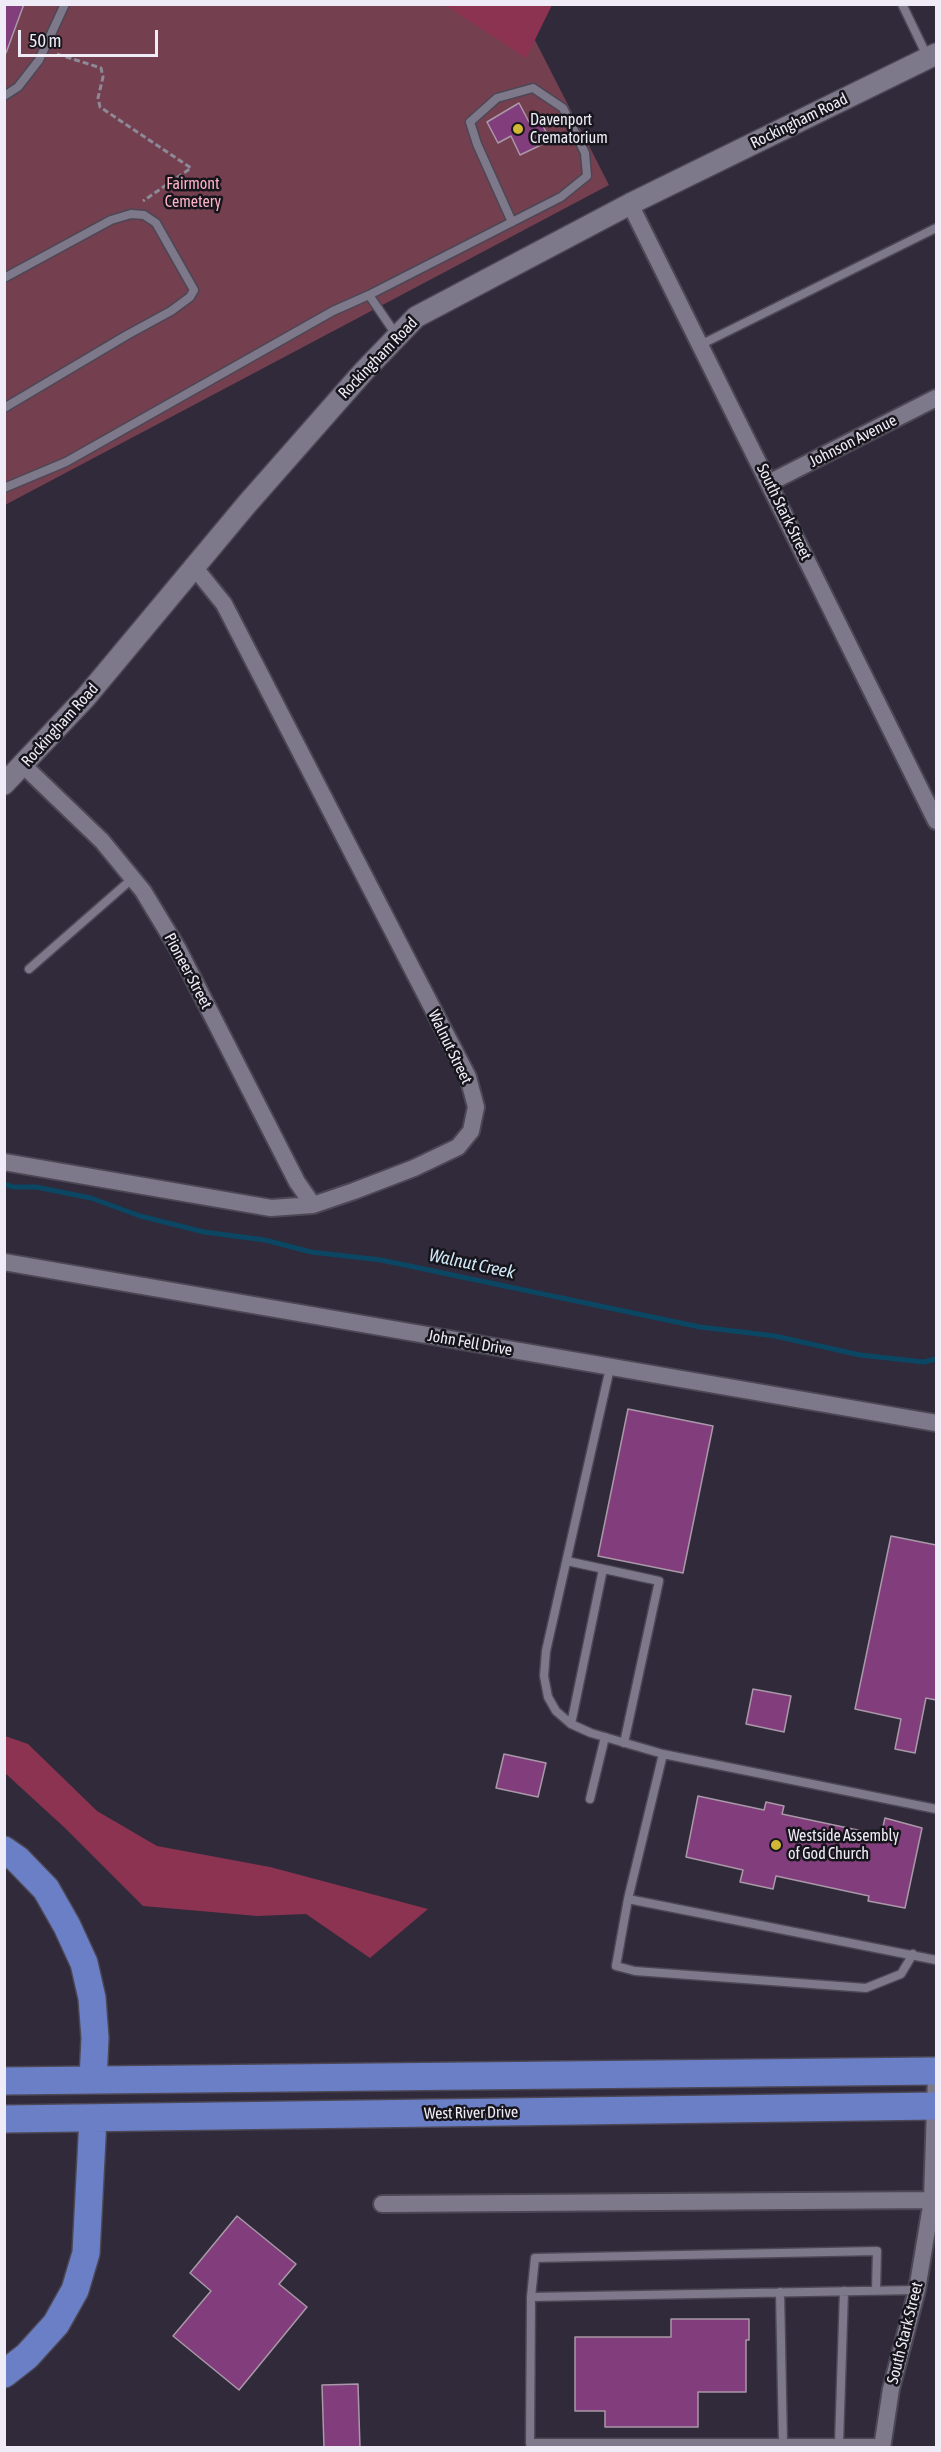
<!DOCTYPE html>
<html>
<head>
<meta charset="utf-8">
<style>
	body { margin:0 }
	#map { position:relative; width:941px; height:2452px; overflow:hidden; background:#302a3b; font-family:"Asap Condensed",sans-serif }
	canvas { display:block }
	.frame { position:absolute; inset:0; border:6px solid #efecf7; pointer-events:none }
	.scale { position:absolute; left:18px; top:30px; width:140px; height:27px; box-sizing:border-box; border:3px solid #efecf7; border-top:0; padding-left:8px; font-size:18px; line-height:21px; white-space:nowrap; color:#efecf7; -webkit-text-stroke:4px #17151c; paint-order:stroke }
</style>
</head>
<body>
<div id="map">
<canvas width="941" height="2452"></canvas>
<div class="frame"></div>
<div class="scale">50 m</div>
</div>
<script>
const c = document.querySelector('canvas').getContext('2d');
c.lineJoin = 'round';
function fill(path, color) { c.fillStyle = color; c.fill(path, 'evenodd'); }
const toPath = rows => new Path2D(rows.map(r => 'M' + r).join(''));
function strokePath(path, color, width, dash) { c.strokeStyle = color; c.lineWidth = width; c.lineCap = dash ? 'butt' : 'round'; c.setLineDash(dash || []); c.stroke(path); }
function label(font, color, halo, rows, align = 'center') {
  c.font = font + ' "Asap Condensed",sans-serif'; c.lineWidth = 5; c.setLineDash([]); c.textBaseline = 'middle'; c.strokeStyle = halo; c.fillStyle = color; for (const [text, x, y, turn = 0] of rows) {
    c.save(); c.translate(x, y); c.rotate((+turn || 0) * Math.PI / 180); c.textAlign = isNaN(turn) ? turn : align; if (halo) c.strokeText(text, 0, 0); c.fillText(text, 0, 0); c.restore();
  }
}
fill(toPath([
	[5,5,517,5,609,185,5,505]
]), '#743f4e');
fill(toPath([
	[445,5,552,4,552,5,526,58],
	[5,1736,28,1744,97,1811,157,1846,270,1867,428,1909,370,1958,306,1914,257,1916,143,1906,65,1828,5,1773]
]), '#8c3351');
strokePath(toPath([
	[4,1184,13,1187,36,1187,91,1198,140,1216,204,1232,265,1240,311,1252,381,1260,700,1327,775,1336,860,1355,924,1362,936,1359]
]), '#0b4663', 5);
const building = toPath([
	[4,4,24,4,6,53,4,53,4,4],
	[519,103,529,122,539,117,548,136,539,141,541,145,520,155,511,136,498,143,487,122,519,103],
	[628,1409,713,1426,683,1573,598,1556,628,1409],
	[891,1536,936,1545,936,1700,926,1698,915,1753,895,1749,901,1719,855,1709,891,1536],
	[753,1689,791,1696,784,1732,746,1724,753,1689],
	[504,1754,546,1763,538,1797,496,1788,504,1754],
	[698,1796,764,1810,766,1802,784,1806,782,1814,881,1835,885,1818,922,1828,905,1908,868,1901,869,1896,776,1876,773,1889,740,1882,743,1870,686,1857,698,1796],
	[237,2216,296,2264,279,2284,307,2307,239,2390,173,2336,211,2291,190,2273,237,2216],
	[671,2319,749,2319,749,2340,746,2340,746,2392,698,2392,698,2427,605,2427,605,2411,575,2411,575,2337,671,2337,671,2319],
	[358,2384,360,2448,324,2448,322,2385,358,2384]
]);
fill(building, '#823e7c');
strokePath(building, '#a998a7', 1.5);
const service = toPath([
	[902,4,928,58],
	[4,96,18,87,39,60,65,4],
	[4,278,111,220,131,214,144,215,156,223,194,290,190,297,171,311,127,335,4,408],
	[369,295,397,336],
	[700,345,936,228],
	[4,488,66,462,333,311,369,295,512,222,561,197,587,176,585,153,563,108,533,88,497,98,470,122,477,144,512,222],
	[29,969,133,878],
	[610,1368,546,1651,544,1676,548,1697,556,1711,571,1724,591,1733,663,1754,936,1809],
	[567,1561,659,1581,624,1743],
	[571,1724,603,1569],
	[663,1754,628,1899,616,1966,635,1971,866,1988,901,1974,913,1954],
	[590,1799,605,1737],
	[628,1899,936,1960],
	[780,2292,783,2443],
	[531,2297,535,2258,877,2251,876,2290],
	[839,2443,844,2291],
	[883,2443,530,2443,531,2297,917,2290]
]);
const minor = toPath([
	[630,204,936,821],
	[769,483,936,398],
	[23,765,102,841,143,891,178,949,297,1182,313,1205],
	[4,1162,271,1208,313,1205,354,1191,414,1168,458,1147,471,1131,476,1107,468,1077,224,604,195,568],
	[4,1262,936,1423],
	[382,2204,936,2200],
	[882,2448,891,2389,917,2290,932,2200,936,2075]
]);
const tertiary = toPath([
	[4,784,86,697,247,504,364,371,416,317,630,204,936,54]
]);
const primary = toPath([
	[4,1850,17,1859,46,1889,67,1926,84,1963,92,1998,95,2038,93,2080],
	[4,2081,936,2071],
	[4,2119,936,2106],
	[4,2374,27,2356,56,2324,75,2290,86,2253,93,2119]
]);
strokePath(service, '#4c4755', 11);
strokePath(minor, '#4c4755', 20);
strokePath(tertiary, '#4c4755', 24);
strokePath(primary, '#4c4755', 30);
strokePath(toPath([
	[57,54,101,68,103,77,98,98,100,107,191,168,143,201]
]), '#8d8997', 3, [6, 3]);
strokePath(service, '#7e788b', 8);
strokePath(minor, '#7e788b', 16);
strokePath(tertiary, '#7e788b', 21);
strokePath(primary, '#6b7fc7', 27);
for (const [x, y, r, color] of [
	[518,129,6,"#d0b736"],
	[776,1845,6,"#d0b736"]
]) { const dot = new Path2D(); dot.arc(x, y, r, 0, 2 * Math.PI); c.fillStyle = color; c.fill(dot); strokePath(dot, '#17151c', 2); }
label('16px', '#efecf7', '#17151c', [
	["Davenport",530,120],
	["Crematorium",530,138],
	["Westside Assembly",788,1836],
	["of God Church",788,1854]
], 'left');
label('16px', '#efecf7', '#17151c', [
	["Rockingham Road",799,121,-26],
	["Rockingham Road",378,358,-46],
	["Johnson Avenue",853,441,-27],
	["South Stark Street",784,512,64],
	["Rockingham Road",60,725,-48],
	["Pioneer Street",188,971,62],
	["Walnut Street",450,1047,64],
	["John Fell Drive",470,1343,10],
	["West River Drive",471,2113,-1],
	["South Stark Street",905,2333,-76]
]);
label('16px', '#feb2c5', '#17151c', [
	["Fairmont",193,184],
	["Cemetery",193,202]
]);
label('italic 18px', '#d1e7f6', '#17151c', [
	["Walnut Creek",472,1264,12]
]);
</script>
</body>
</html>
